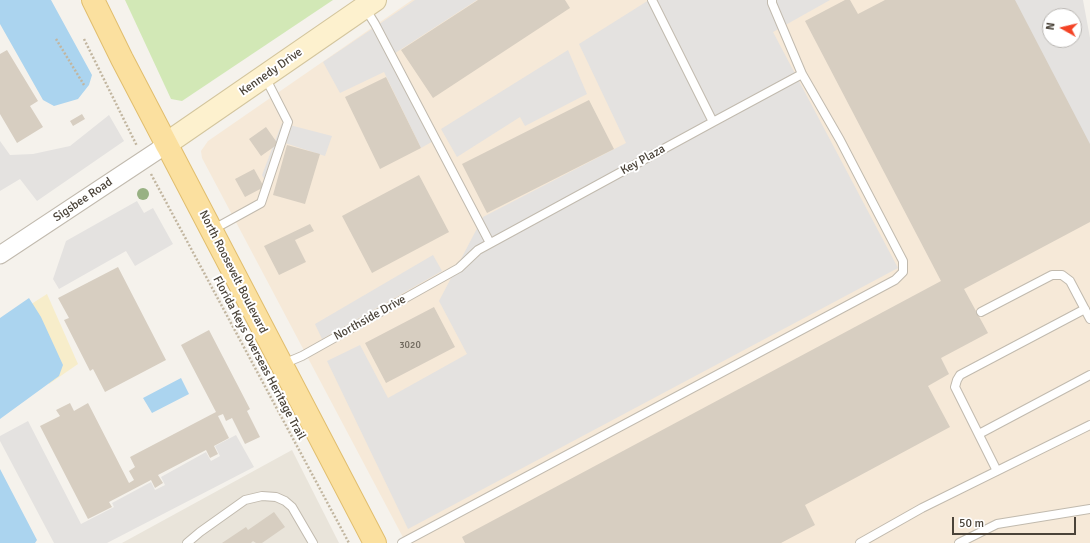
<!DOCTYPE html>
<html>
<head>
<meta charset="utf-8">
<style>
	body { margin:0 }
	#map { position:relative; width:1090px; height:543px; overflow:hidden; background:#f5f2ec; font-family:Signika,sans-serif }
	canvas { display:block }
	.north { position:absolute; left:1042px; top:8px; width:40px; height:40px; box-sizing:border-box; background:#fff; border:1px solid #b7b4b0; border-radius:50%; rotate:278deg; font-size:11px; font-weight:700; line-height:16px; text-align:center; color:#4a4339 }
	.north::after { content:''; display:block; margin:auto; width:14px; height:18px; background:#f34325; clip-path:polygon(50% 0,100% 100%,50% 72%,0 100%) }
	.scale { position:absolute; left:952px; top:517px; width:124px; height:18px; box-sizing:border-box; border:2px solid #4a4339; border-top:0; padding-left:5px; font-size:12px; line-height:14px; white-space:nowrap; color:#4a4339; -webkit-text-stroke:3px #fff; paint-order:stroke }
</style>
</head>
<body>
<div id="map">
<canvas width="1090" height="543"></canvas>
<div class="north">N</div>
<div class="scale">50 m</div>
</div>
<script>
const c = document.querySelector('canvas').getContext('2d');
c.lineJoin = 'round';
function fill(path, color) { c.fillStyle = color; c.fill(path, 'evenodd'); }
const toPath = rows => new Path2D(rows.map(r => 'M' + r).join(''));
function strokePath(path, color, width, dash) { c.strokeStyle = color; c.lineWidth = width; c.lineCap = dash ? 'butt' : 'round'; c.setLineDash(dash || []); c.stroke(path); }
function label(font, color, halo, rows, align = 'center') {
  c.font = font + ' Signika,sans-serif'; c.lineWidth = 4; c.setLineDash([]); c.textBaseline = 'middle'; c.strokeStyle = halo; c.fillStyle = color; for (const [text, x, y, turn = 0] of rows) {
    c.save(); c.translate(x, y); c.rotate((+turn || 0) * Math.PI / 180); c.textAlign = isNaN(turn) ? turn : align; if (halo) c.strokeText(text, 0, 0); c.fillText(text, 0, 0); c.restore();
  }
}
fill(toPath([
	[292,450,339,543,122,543]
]), '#e9e4da');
fill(toPath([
	[412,0,1070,0,1050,16,1050,40,1074,40,1090,83,1090,543,406,543,202,158,201,151,208,141]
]), '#f6e9d8');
fill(toPath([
	[125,0,333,0,182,101,171,99]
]), '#d2e8b6');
fill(toPath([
	[47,294,78,364,49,384,25,308]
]), '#f7edca');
fill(toPath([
	[415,0,477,0,389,57,435,140,421,148,384,72,340,93,323,62],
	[649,0,830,0,773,32,898,268,408,529,327,361,360,345,388,398,467,354,439,301,483,217,626,143,579,44],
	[1006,0,1083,0,1090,38,1090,153],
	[1050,16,1074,16,1074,40,1050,40],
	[568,50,587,94,525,126,520,117,457,157,441,129],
	[109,115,124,141,37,201,20,179,0,191,0,141,10,155,33,154,70,146],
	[282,123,332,136,325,156,285,143,270,190,262,175],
	[137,201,144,213,153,208,173,244,135,266,126,251,59,289,53,279,66,241],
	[433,255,442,271,322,339,315,324],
	[28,421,81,524,114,507,112,503,151,482,155,490,165,485,161,477,206,452,211,461,220,456,215,446,236,435,254,467,107,543,54,543,0,441,0,436]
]), '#e4e2e0');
fill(toPath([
	[0,0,51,0,92,75,89,85,78,99,54,106,43,100,0,24],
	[29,298,41,317,63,365,59,376,0,419,0,318],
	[181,378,189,394,152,413,143,398],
	[0,469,37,540,35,543,0,543]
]), '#abd4ef');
fill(toPath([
	[478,0,565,0,570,8,433,98,401,50],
	[845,0,850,0,858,14,885,0,1015,0,1090,144,1090,222,964,289,988,333,941,358,949,374,928,386,950,427,805,505,815,525,781,543,465,543,462,537,941,281,805,21],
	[7,50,38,101,30,106,43,127,17,143,0,114,0,54],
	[386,77,421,148,380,169,345,97],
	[589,100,614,149,487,213,462,164],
	[82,114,85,119,73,126,70,121],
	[266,127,278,144,261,156,249,139],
	[287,145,320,154,305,204,273,195],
	[254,169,264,187,245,197,235,179],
	[419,175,449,232,372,273,342,216],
	[310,224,314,231,295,240,306,262,279,275,264,246],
	[118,267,166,360,105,392,93,369,90,371,64,320,69,318,58,298],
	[434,307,455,347,386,383,365,343],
	[209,330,250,409,247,411,260,437,245,444,232,418,226,421,223,414,218,416,229,438,214,446,218,454,210,458,206,450,158,475,163,483,155,488,151,480,109,502,112,507,88,519,40,426,60,416,56,410,70,403,74,411,88,403,129,483,134,480,129,471,135,467,130,457,216,412,181,345],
	[274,512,285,527,262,543,256,543,253,541,251,543,222,543,246,527,248,530]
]), '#d7cec1');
const service = toPath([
	[365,8,375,24,490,243],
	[713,122,802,74],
	[212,230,261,203,288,122,265,77],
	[981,312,1052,275,1062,275,1070,281,1090,319],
	[283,364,302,356,459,268,478,250,713,122,652,0],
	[979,434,1090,375],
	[997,471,955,387,957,380,960,375,1085,309],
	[187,543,200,532,245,500,262,496,276,497,285,501,292,507,313,543],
	[402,543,895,280,903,272,903,261,840,140,802,74,772,3,772,0],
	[860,543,922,508,1090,425],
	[959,543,997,524,1090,509]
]);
const minor = toPath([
	[0,255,157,151,166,144]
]);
const secondary = toPath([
	[166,144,375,0]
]);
const primary = toPath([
	[93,0,122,59,375,543]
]);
strokePath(service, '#c1baae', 10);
strokePath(minor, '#c1baae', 19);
strokePath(secondary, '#d3c59d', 24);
strokePath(primary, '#e1be6e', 24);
strokePath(toPath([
	[56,39,84,85],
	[84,39,137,146],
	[151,174,349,543]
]), '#c2b6a0', 2.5, [2, 2]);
strokePath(service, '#fff', 8);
strokePath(minor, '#fff', 17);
strokePath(secondary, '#fdf1ce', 22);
strokePath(primary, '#fbe09f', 22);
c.fillStyle = '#98b183';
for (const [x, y] of [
	[143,194]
]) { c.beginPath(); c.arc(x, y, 6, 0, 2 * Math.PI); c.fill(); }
label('10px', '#6d665b', null, [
	["3020",410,345]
]);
label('12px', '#4a4339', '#fff', [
	["Kennedy Drive",271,72,-35],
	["Key Plaza",643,160,-29],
	["Sigsbee Road",83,200,-34],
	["North Roosevelt Boulevard",233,272,63],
	["Northside Drive",370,318,-29],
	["Florida Keys Overseas Heritage Trail",259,358,62]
]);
</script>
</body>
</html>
